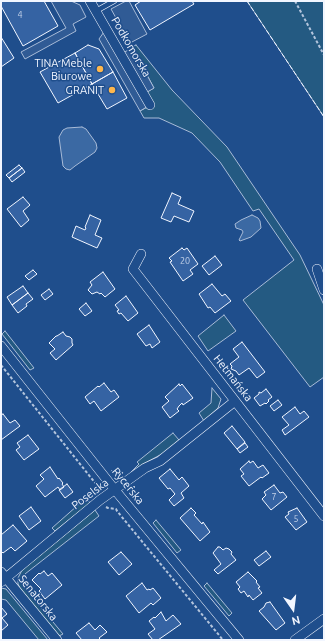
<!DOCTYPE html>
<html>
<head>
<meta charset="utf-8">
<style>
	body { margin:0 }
	#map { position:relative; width:325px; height:641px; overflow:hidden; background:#1f4e8c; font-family:Ubuntu,sans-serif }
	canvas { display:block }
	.frame { position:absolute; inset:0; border:2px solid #f2f6ff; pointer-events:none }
	.north { position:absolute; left:273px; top:589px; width:40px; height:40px; -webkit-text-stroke:3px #1f4e8c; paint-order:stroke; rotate:166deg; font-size:11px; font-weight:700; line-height:16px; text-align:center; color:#f2f6ff }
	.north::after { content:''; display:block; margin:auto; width:14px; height:18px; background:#f2f6ff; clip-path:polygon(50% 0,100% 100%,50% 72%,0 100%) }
</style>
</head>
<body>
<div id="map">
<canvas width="325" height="641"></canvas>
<div class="frame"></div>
<div class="north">N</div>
</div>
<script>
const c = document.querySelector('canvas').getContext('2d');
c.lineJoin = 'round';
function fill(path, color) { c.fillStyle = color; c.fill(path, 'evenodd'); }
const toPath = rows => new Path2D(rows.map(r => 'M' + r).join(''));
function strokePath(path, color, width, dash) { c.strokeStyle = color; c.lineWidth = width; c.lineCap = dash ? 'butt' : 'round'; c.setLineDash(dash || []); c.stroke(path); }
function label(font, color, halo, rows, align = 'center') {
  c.font = font + ' Ubuntu,sans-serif'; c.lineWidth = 3; c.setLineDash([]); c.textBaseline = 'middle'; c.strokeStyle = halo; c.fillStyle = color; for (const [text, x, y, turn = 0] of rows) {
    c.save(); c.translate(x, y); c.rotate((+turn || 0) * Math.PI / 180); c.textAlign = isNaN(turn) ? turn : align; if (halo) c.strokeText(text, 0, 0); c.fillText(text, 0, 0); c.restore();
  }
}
const green = toPath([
	[247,1,324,1,324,117,247,1],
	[136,45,172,90,227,147,300,255,324,305,324,377,310,387,243,300,294,260,259,209,253,211,220,162,192,133,159,118,144,118,140,111,153,104,147,92,154,88,132,47,136,45],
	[224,315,236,331,208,351,198,336,224,315],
	[5,331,34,368,30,370,2,334,5,331],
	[212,388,221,399,218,408,204,421,199,413,211,403,212,388],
	[173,433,179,440,162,454,141,465,131,472,139,464,137,462,173,433],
	[86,498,90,503,55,531,52,528,86,498],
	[95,510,99,516,25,574,23,586,63,634,59,636,21,590,18,584,18,578,22,570,95,510],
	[156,520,181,550,177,553,153,523,156,520],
	[207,583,232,613,229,616,204,586,207,583],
	[1,588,6,589,48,640,39,640,6,600,1,599,1,588]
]);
fill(green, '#245a82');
strokePath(green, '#a8bbd7', 1);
const parking = toPath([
	[51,1,71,1,80,5,86,17,73,24,76,31,25,59,21,52,66,28,51,1],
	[126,1,129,1,147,34,130,43,111,9,126,1],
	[106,29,121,54,132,48,154,88,144,94,150,105,140,111,99,39,106,29]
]);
fill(parking, '#305b95');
strokePath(parking, '#a8bbd7', 1);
const water = toPath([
	[82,127,86,129,96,143,97,148,95,152,75,166,70,170,66,169,63,166,59,137,63,130,67,128,82,127],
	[252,215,258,218,260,221,261,228,251,237,240,241,239,240,243,232,242,230,236,228,235,224,241,220,252,215]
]);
fill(water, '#3b69a3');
strokePath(water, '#a8bbd7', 1);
const building = toPath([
	[1,1,44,1,58,26,23,46,1,6,1,1],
	[141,1,192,1,194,4,150,30,135,5,141,1],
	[1,37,14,58,1,67,1,37],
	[88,45,99,49,113,72,92,84,75,53,88,45],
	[75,53,92,84,58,103,40,72,75,53],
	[113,72,127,98,107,109,92,84,113,72],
	[19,165,22,168,9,178,6,175,19,165],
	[22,168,25,172,12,182,9,178,22,168],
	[172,193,181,197,178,204,194,211,189,222,174,216,171,222,161,218,172,193],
	[23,197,30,205,23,211,29,220,21,227,7,209,23,197],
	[90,215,101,220,95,235,102,238,97,248,72,237,76,226,85,230,86,228,85,227,90,215],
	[182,248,184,250,187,248,198,264,190,270,193,274,183,281,170,262,172,261,169,258,182,248],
	[215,256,222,265,209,275,202,266,215,256],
	[33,270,37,274,29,280,25,276,33,270],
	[103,272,115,289,105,297,101,293,100,294,97,292,92,294,88,290,92,285,90,282,103,272],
	[212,284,222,296,225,294,231,301,215,313,210,307,208,308,199,294,212,284],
	[23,286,28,293,12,305,7,297,23,286],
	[49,289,53,294,45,300,41,295,49,289],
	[28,293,33,299,26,304,27,306,18,313,12,305,28,293],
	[126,296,138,313,128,321,121,313,119,314,117,311,119,310,115,305,126,296],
	[86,303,92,311,85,316,79,309,86,303],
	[149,325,160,342,152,348,150,344,146,346,137,334,149,325],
	[63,332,66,336,70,337,72,339,72,343,73,345,56,360,50,353,55,349,49,343,56,336,57,336,63,332],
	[242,342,265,372,257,378,249,368,239,375,236,371,231,369,232,366,230,364,239,357,233,349,242,342],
	[104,383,111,392,114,390,119,397,101,411,94,401,90,404,85,397,98,386,99,387,104,383],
	[179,384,180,386,182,384,193,398,183,405,182,403,179,406,177,409,179,411,170,418,162,407,169,401,165,397,179,384],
	[266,389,272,397,268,400,269,401,266,404,265,403,260,406,254,398,259,394,259,392,261,393,266,389],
	[278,400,282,405,274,411,270,406,278,400],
	[295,407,300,414,304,411,309,417,285,435,282,430,289,425,282,417,295,407],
	[3,414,10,423,15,420,20,426,1,440,1,415,3,414],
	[232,426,245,442,237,449,224,433,232,426],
	[28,435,39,449,24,460,16,450,20,447,17,443,28,435],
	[245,443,248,447,240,453,237,449,245,443],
	[249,461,250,463,253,461,258,468,263,465,269,473,262,478,261,477,249,486,241,476,244,474,240,469,249,461],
	[50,467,58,479,59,478,63,483,62,484,64,487,60,490,58,487,45,497,36,486,44,479,40,475,50,467],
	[170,469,179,480,182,477,189,486,181,493,184,498,174,506,169,500,175,494,170,488,168,489,159,478,170,469],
	[67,484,73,492,65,498,59,490,67,484],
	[274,485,280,493,283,492,287,497,271,510,262,499,266,495,264,492,274,485],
	[31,507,41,521,29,530,19,516,31,507],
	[191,508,196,513,194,515,202,524,203,522,210,532,200,541,180,518,191,508],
	[297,508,307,522,296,530,285,517,289,514,288,512,297,508],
	[13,525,27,541,15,551,11,547,3,553,1,551,1,535,13,525],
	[218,547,220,547,223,550,226,548,229,549,232,552,231,554,236,560,218,574,214,570,221,564,213,553,218,547],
	[266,551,271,557,259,566,254,560,266,551],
	[121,552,132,564,119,575,108,562,121,552],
	[44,571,48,576,52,573,62,585,45,599,39,591,41,589,32,580,39,573,40,574,44,571],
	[248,572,257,581,256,582,260,587,258,588,262,593,253,600,249,595,248,597,244,591,241,593,238,589,240,587,236,582,248,572],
	[142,583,147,590,149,589,150,590,153,588,161,598,153,605,151,603,139,613,126,596,142,583],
	[270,602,285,623,276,630,259,611,264,607,266,603,270,602],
	[1,607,7,614,2,618,8,625,1,631,1,607],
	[161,612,166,621,173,615,181,624,158,640,153,640,148,634,155,629,149,621,154,617,155,618,161,612],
	[89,623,95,630,100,625,107,632,99,638,101,640,82,640,76,633,89,623]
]);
fill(building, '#3563a3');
strokePath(building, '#f2f6ff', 1);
const service = toPath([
	[96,11,114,1]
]);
const minor = toPath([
	[90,1,150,105],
	[141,254,133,269,324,516],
	[317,269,324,290],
	[1,346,115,490,239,640],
	[1,572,57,640],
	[1,582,100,500,145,468,160,461,235,401],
	[295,640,324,619]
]);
strokePath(service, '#f2f6ff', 6);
strokePath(minor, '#f2f6ff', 10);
strokePath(toPath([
	[295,1,324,55],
	[1,365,96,484,98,487,98,490],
	[111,471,123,473],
	[134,498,134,486],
	[106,507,108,508,116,509,117,511,223,640]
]), '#b3c4dc', 2, [3, 2]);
strokePath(service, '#1f4e8c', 4.5);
strokePath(minor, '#1f4e8c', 9);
strokePath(toPath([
	[247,1,324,117]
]), '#f2f6ff', 1, [5, 2]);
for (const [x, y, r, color] of [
	[100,69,4,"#ffb74d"],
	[112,90,4,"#ffb74d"]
]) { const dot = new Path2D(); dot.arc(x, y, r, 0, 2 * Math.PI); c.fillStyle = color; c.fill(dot); strokePath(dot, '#1f4e8c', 1.5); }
label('9px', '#c3d1e8', null, [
	["4",20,15],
	["20",185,261],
	["7",274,497],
	["5",296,519]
]);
label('11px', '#f2f6ff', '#1f4e8c', [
	["Podkomorska",131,47,60],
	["Hetmańska",233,378,52],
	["Rycerska",128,486,51],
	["Poselska",90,494,-37],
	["Senatorska",38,598,51]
]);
label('11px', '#f2f6ff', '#1f4e8c', [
	["TINA Meble",92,63],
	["Biurowe",92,76],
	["GRANIT",104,90]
], 'right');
</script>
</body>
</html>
